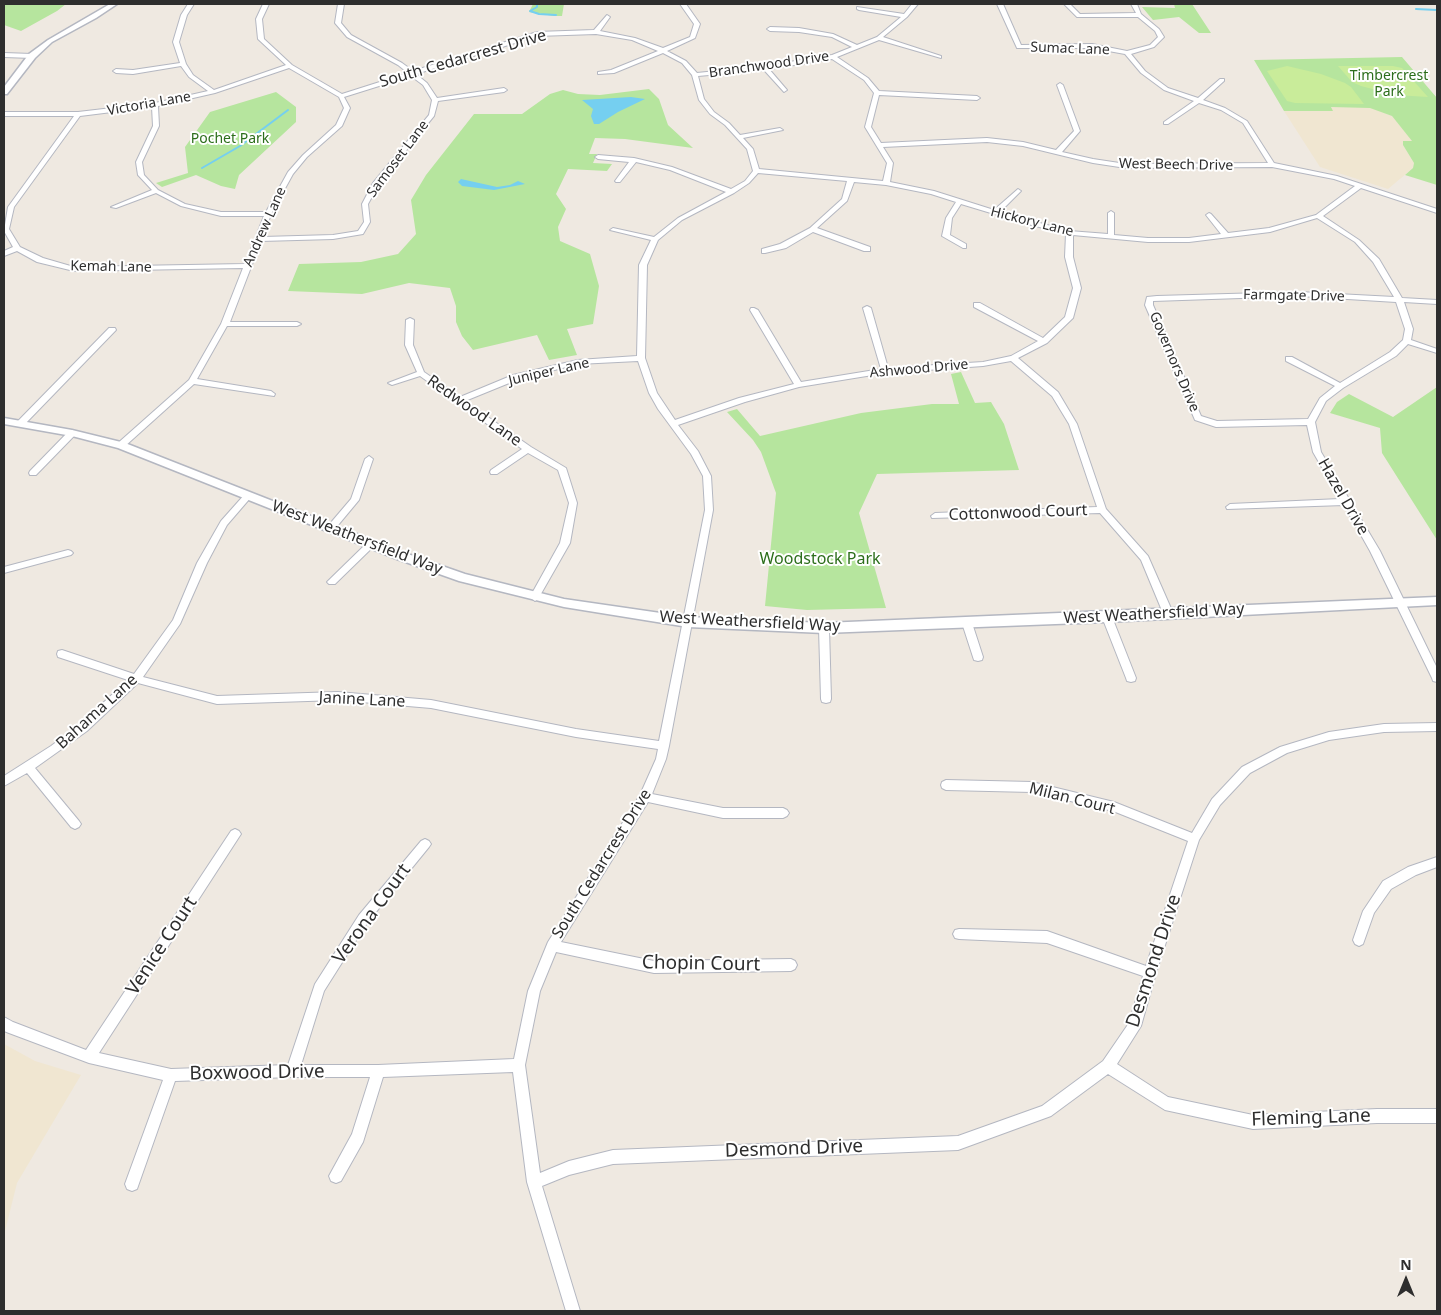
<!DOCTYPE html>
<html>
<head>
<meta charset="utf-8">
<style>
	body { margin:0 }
	#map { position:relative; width:1441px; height:1315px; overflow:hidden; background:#efe9e1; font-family:"Noto Sans",sans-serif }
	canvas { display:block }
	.frame { position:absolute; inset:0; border:5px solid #2e2e2e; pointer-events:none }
	.north { position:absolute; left:1381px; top:1255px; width:50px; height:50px; -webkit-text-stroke:4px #fff; paint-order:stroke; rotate:0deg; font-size:14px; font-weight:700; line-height:20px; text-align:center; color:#2e2e2e }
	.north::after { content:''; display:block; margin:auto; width:18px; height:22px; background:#2e2e2e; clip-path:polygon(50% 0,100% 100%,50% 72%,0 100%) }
</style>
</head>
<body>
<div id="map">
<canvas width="1441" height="1315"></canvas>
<div class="frame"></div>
<div class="north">N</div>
</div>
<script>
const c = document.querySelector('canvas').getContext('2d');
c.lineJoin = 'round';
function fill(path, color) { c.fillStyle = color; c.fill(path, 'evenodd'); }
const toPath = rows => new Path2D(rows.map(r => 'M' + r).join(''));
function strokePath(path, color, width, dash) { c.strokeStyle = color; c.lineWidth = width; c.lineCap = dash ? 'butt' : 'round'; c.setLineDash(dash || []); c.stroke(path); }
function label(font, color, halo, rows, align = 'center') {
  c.font = font + ' "Noto Sans",sans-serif'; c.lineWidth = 4; c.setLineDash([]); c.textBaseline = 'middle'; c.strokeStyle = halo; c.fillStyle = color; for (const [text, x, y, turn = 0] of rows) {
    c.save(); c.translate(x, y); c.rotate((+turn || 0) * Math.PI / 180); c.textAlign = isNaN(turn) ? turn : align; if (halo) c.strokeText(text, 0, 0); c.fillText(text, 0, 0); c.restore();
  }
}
fill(toPath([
	[1331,107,1369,107,1392,116,1413,141,1403,145,1414,163,1413,168,1388,189,1320,167,1284,111,1332,111],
	[4,1044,35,1061,81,1075,17,1183,4,1235]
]), '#f0e6d1');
fill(toPath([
	[4,4,66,4,57,11,21,31,4,25],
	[533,4,564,4,562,16,554,16,529,12],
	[1174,4,1192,4,1211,33,1199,33,1179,17,1153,20,1142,7,1175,8],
	[1402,57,1437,98,1437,185,1405,175,1413,168,1414,163,1403,145,1403,141,1412,141,1392,116,1370,108,1331,107,1333,111,1284,111,1254,60],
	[649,89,659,99,668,125,693,148,625,139,595,138,589,154,597,154,593,163,612,164,607,171,568,169,556,194,566,209,558,227,560,241,590,254,599,286,593,324,567,329,577,355,549,360,537,335,473,350,462,336,456,322,456,306,450,288,409,283,362,294,288,291,299,264,361,262,398,254,416,234,411,200,426,175,474,114,522,114,550,94,563,90,578,94,600,95],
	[276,92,296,107,296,122,239,175,235,189,221,186,196,175,162,187,156,183,188,173,185,147,210,112],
	[961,372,975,403,991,402,1004,424,1019,470,877,474,859,513,886,608,807,610,765,606,776,493,761,452,753,440,727,412,737,409,760,436,861,413,932,404,959,404,951,374],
	[1437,387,1437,540,1382,453,1380,428,1330,413,1337,402,1349,394,1393,417]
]), '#b6e59e');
fill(toPath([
	[1287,66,1321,74,1345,83,1351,87,1364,104,1295,103,1287,101,1267,71],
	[1338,66,1393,66,1402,68,1428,97,1396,95,1361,86,1352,82]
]), '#c9ec9a');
fill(toPath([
	[631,97,645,99,618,112,599,124,594,124,591,116,593,109,582,100],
	[461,179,497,187,510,185,518,181,525,184,494,190,462,186,458,182]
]), '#75cff0');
strokePath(toPath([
	[537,4,537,7,530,11,539,14,556,15],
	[1416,9,1437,10],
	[202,168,240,146,288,110]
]), '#75cff0', 2);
const minor = toPath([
	[188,4,194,4,187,15,179,42,186,64,193,75,214,90,286,65,258,39,256,19,263,4,269,4,262,19,264,39,292,65,342,94,408,73,398,65,347,37,335,23,338,4,344,4,341,23,351,35,402,63,413,71,537,32,594,30,607,15,610,17,600,31,635,38,663,48,690,37,694,24,680,4,686,4,700,24,695,38,667,51,686,61,697,73,765,66,832,55,852,47,832,37,799,32,770,31,767,29,770,27,799,28,833,34,857,45,877,37,901,17,859,10,857,9,857,7,904,14,912,4,918,4,907,17,883,37,941,56,941,58,879,40,837,57,868,78,879,91,977,96,980,98,977,100,879,95,871,127,881,143,987,138,1023,142,1056,150,1074,131,1057,85,1060,83,1063,85,1080,131,1062,152,1093,159,1126,164,1268,163,1243,123,1221,110,1199,103,1168,124,1164,124,1164,122,1194,101,1164,90,1141,73,1125,54,1092,48,1017,48,997,4,1003,4,1021,45,1092,44,1127,51,1150,45,1158,37,1155,31,1138,17,1077,17,1064,4,1070,4,1080,14,1136,13,1131,4,1137,4,1141,14,1159,29,1164,37,1154,47,1131,54,1145,71,1168,88,1198,98,1220,79,1224,79,1224,81,1203,100,1225,108,1247,121,1274,163,1337,176,1437,209,1437,213,1361,188,1323,216,1359,240,1379,259,1402,298,1437,300,1437,304,1404,302,1413,329,1411,340,1437,349,1437,353,1408,344,1396,356,1343,388,1326,401,1315,422,1321,452,1380,551,1437,668,1437,682,1433,681,1432,678,1370,551,1344,505,1227,509,1226,507,1230,504,1340,499,1313,452,1307,425,1216,427,1195,420,1145,305,1147,297,1157,296,1299,292,1394,297,1373,262,1355,242,1317,218,1270,232,1189,242,1148,242,1073,235,1073,257,1081,288,1073,318,1047,343,1018,358,1058,392,1077,424,1106,509,1148,556,1173,613,1171,616,1168,617,1163,613,1141,560,1100,513,932,518,931,516,935,513,1097,507,1069,424,1052,396,1011,361,983,366,885,373,799,387,745,402,678,425,698,451,711,476,713,510,669,746,666,759,652,794,723,808,783,808,787,810,789,813,787,816,783,818,723,818,648,802,561,942,654,961,791,959,795,961,797,965,795,969,791,971,654,973,556,952,540,991,525,1065,540,1173,569,1161,613,1150,958,1136,1042,1106,1103,1061,1129,1023,1143,976,1047,943,959,939,955,938,953,934,955,930,959,929,1047,931,1146,966,1188,841,1113,811,1032,792,946,790,942,788,941,785,942,782,946,780,1032,782,1114,802,1192,833,1212,799,1242,767,1280,747,1329,732,1384,724,1437,723,1437,731,1384,732,1329,740,1287,753,1250,773,1220,805,1199,840,1156,973,1141,1026,1117,1064,1168,1097,1253,1115,1377,1109,1437,1109,1437,1123,1377,1123,1253,1129,1165,1110,1108,1074,1051,1116,958,1150,613,1164,569,1175,542,1186,580,1311,566,1311,527,1182,513,1072,383,1077,363,1142,341,1181,336,1183,331,1181,329,1176,352,1134,370,1077,292,1077,175,1081,137,1189,132,1191,127,1189,125,1184,163,1080,89,1063,9,1033,4,1031,4,1017,13,1022,86,1050,231,831,235,829,239,831,241,834,239,837,99,1053,171,1069,288,1065,315,984,359,915,421,841,425,839,429,841,431,844,429,847,367,923,324,991,301,1065,378,1065,514,1059,528,991,548,942,640,795,656,759,658,749,576,737,431,708,338,700,217,704,138,683,87,731,35,768,79,821,81,824,79,827,75,829,71,827,27,773,4,786,4,776,51,746,79,725,128,680,58,657,57,654,58,651,62,650,134,674,173,620,197,563,221,521,245,494,248,493,252,496,227,525,207,563,180,624,143,677,217,696,338,692,431,700,576,729,659,741,705,510,703,476,691,454,658,409,649,393,638,361,578,364,519,379,465,401,531,447,566,468,577,503,570,543,538,599,535,601,530,597,560,543,569,503,558,470,528,453,497,474,491,474,490,472,491,470,522,449,420,376,392,385,388,383,417,372,405,345,406,320,410,318,414,320,413,345,424,372,460,397,513,375,578,360,637,356,639,265,651,240,610,230,613,228,654,237,678,218,726,192,670,170,636,162,620,182,616,182,615,181,629,162,598,159,595,157,598,155,634,158,672,167,731,189,745,181,753,171,747,149,725,125,710,114,699,100,692,75,682,63,663,53,614,73,598,74,598,72,611,70,658,51,632,40,596,34,537,36,416,74,427,83,437,98,504,88,507,90,504,92,438,101,434,116,379,184,368,204,370,222,363,234,333,239,261,241,230,322,297,322,301,324,297,326,227,326,197,379,271,391,275,394,274,396,194,384,124,447,118,447,118,443,189,380,221,324,243,268,74,271,37,262,17,251,4,256,4,251,13,247,4,231,8,207,74,116,4,116,4,112,78,112,155,103,208,91,189,77,181,66,133,74,116,73,113,71,116,69,133,70,180,63,173,42,181,15,188,4],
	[832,59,864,80,874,93,865,127,887,163,883,181,759,169,753,149,743,138,783,130,780,128,740,135,729,123,714,112,704,99,698,76,764,70,784,92,787,90,769,69,832,59],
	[289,68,339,97,344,108,336,125,303,155,288,172,266,212,221,212,185,204,158,190,144,175,142,162,159,126,158,106,215,93,289,68],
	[411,76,423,85,432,100,429,115,373,183,362,204,364,222,358,231,333,235,263,237,271,214,293,174,307,157,342,126,350,108,344,97,411,76],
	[152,107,153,126,136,162,138,175,152,190,111,207,116,208,156,193,181,206,221,216,264,216,245,264,74,267,43,258,20,247,9,229,14,207,80,116,152,107],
	[987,142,1023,146,1093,163,1126,168,1272,167,1334,179,1355,186,1316,215,1269,228,1228,233,1211,214,1209,213,1206,215,1221,234,1189,238,1148,238,1114,235,1114,213,1111,211,1108,213,1108,234,1069,231,1000,212,1021,191,1018,189,994,210,934,191,890,182,893,163,883,147,987,142],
	[758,173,847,181,842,199,810,228,780,244,762,249,762,253,765,253,786,248,813,232,864,251,870,251,870,247,817,228,847,201,854,182,886,185,931,194,956,202,946,218,942,236,963,248,966,248,966,244,950,235,952,218,961,204,1024,223,1066,234,1065,257,1073,288,1065,317,1043,338,980,303,974,303,974,307,1038,341,1011,356,983,362,888,368,871,308,867,306,863,308,881,369,801,382,758,310,754,308,751,308,750,310,794,384,739,398,675,420,657,393,645,358,647,265,658,240,682,220,734,193,749,183,758,173],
	[1299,296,1396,302,1405,329,1403,340,1390,352,1340,383,1292,357,1286,357,1286,361,1335,386,1320,398,1308,419,1217,421,1201,416,1153,305,1153,301,1299,296],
	[4,53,32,54,35,56,32,58,4,57,4,53],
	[109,328,115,328,116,330,24,425,18,425,18,421,109,328],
	[72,430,76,433,75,435,36,475,30,475,29,473,30,471,69,431,72,430],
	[369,456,373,459,359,500,334,530,328,530,326,528,328,526,351,499,365,459,369,456],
	[371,541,376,544,374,546,335,584,329,584,327,582,329,580,368,542,371,541],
	[68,550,71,551,73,553,71,555,4,573,4,567,68,550],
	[1107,613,1112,617,1136,678,1135,681,1131,682,1127,681,1126,678,1102,617,1107,613],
	[967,619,972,623,983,657,982,660,978,661,974,660,973,657,962,623,967,619],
	[824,624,829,628,831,699,830,702,826,703,822,702,821,699,819,628,824,624],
	[1437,857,1437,867,1416,875,1391,889,1374,913,1363,944,1359,946,1355,944,1353,940,1363,911,1383,881,1408,867,1437,857]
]);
const tertiary = toPath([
	[110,4,117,4,96,18,52,42,35,58,7,94,4,94,4,87,29,54,48,40,110,4],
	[4,418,72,430,125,443,405,553,465,574,564,599,688,617,824,623,1437,597,1437,605,1107,622,824,633,688,627,564,607,459,581,397,559,118,448,72,436,4,424,4,418]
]);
strokePath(minor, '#b4b7c1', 2);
strokePath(tertiary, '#b4b7c1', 3);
fill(minor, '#fff');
fill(tertiary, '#fff');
label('14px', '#2e2e2e', '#fff', [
	["Sumac Lane",1070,49,2],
	["Branchwood Drive",769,65,-8],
	["Victoria Lane",149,104,-10],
	["Samoset Lane",398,159,-53],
	["West Beech Drive",1176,165,1],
	["Hickory Lane",1032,222,14],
	["Andrew Lane",265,227,-66],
	["Kemah Lane",111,267,1],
	["Farmgate Drive",1294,296,1],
	["Governors Drive",1174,362,67],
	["Ashwood Drive",919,369,-5],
	["Juniper Lane",549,372,-13]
]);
label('14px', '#2c6e1b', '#fff', [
	["Timbercrest",1389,76],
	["Park",1389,92],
	["Pochet Park",230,139]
]);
label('16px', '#2e2e2e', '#fff', [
	["South Cedarcrest Drive",463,59,-16],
	["Redwood Lane",474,411,35],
	["Hazel Drive",1343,497,60],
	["Cottonwood Court",1018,513,-2],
	["West Weathersfield Way",357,538,21],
	["West Weathersfield Way",1154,614,-3],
	["West Weathersfield Way",750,622,3],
	["Janine Lane",362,700,3],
	["Bahama Lane",97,712,-42],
	["Milan Court",1072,799,14],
	["South Cedarcrest Drive",602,864,-58]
]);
label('16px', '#2c6e1b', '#fff', [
	["Woodstock Park",820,559]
]);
label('19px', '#2e2e2e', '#fff', [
	["Verona Court",372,914,-54],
	["Venice Court",162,946,-57],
	["Desmond Drive",1154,961,-72],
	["Chopin Court",701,964,1],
	["Boxwood Drive",257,1073,-1],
	["Fleming Lane",1311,1118,-2],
	["Desmond Drive",794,1149,-2]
]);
</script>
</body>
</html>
